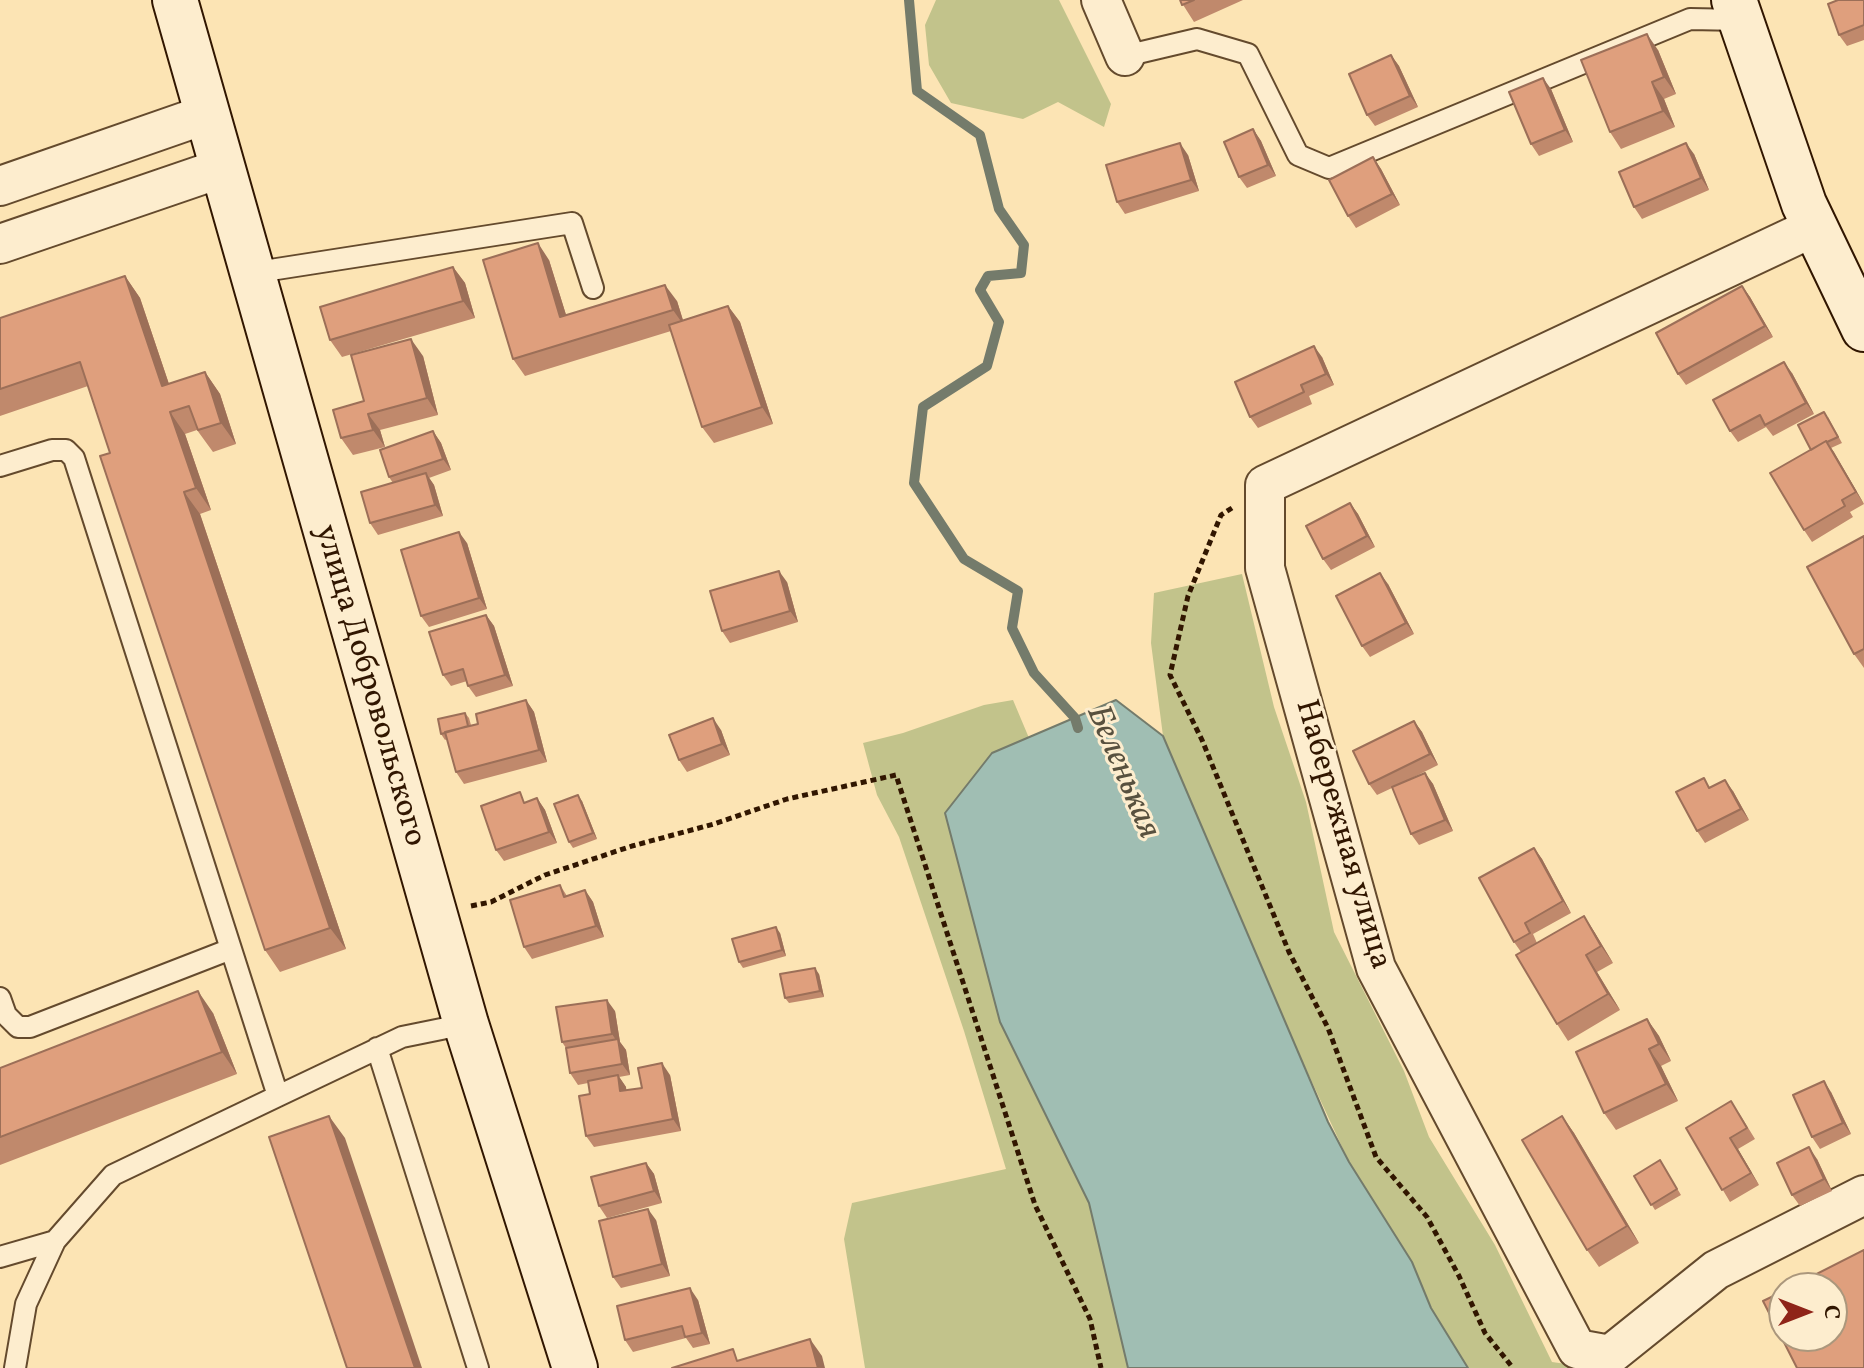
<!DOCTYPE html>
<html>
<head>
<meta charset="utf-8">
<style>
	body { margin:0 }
	#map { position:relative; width:1864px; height:1368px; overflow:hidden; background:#fce4b4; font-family:Vollkorn,serif }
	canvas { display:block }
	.north { position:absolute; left:1768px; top:1272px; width:80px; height:80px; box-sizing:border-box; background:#fdedce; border:2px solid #ab977c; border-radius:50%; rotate:90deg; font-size:22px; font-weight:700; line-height:32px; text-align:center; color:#311600 }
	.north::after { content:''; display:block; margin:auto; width:28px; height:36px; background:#8f2418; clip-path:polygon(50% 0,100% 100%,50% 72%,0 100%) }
</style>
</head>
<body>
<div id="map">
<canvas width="1864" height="1368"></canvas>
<div class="north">С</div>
</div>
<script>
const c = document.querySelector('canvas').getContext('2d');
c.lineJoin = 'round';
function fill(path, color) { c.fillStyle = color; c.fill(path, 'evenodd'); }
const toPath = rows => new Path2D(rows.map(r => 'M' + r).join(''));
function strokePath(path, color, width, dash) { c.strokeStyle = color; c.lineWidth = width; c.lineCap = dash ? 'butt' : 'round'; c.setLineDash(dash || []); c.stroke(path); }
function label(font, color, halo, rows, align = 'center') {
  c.font = font + ' Vollkorn,serif'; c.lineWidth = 6; c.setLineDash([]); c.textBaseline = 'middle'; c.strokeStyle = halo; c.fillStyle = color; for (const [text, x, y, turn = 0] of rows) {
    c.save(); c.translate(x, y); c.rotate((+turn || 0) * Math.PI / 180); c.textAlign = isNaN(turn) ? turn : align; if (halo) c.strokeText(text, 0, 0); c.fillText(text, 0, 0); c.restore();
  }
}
fill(toPath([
	[936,0,1059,0,1111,104,1104,127,1058,102,1023,119,951,103,929,65,925,25],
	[1242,574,1274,707,1306,802,1334,932,1404,1071,1429,1137,1495,1245,1552,1362,1594,1368,1468,1368,1431,1308,1412,1262,1349,1162,1292,1039,1163,736,1151,643,1154,593],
	[1013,700,1029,738,992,753,1000,1022,1089,1203,1128,1368,865,1368,844,1239,852,1203,1006,1169,964,1031,899,837,877,795,863,743,903,733,984,705]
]), '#c2c38b');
const water = toPath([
	[1116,700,1163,736,1328,1122,1349,1162,1412,1262,1431,1308,1468,1368,1128,1368,1089,1203,1000,1022,945,813,992,753,1116,700]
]);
fill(water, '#a0beb3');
strokePath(water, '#747b6b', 2);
strokePath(toPath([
	[909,0,917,91,980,135,999,209,1024,245,1021,273,988,276,980,290,999,322,987,366,923,407,914,483,964,559,1018,591,1012,628,1034,673,1075,718,1078,728]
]), '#747b6b', 10);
const lane = toPath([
	[1125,56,1197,39,1248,54,1298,155,1329,168,1690,19,1741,20],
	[251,273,572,223,593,288],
	[0,466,52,450,66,450,74,458,231,949],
	[0,998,6,1015,18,1027,30,1027,231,949,278,1096,402,1037,466,1024],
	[377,1048,478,1368],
	[0,1257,55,1241,113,1175,278,1096],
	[15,1368,26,1304,55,1241]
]);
const street = toPath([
	[1101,0,1125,56],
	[0,186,207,114],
	[1814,227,1265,485,1265,568,1376,968,1577,1349,1610,1355,1716,1270,1864,1195],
	[0,244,222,168]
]);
const secondary = toPath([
	[175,0,466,1024,575,1368],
	[1734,0,1804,204,1864,329]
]);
strokePath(lane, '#644a2d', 24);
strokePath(street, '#644a2d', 42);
strokePath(secondary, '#311600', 48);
strokePath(toPath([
	[1232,508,1221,515,1188,596,1170,675,1202,740,1289,952,1328,1028,1376,1157,1427,1217,1459,1276,1485,1333,1513,1368],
	[471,906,491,902,545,875,632,846,714,824,787,799,896,775,1035,1205,1090,1319,1101,1368]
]), '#311600', 5, [6, 4]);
strokePath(lane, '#fdedce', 20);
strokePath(street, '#fdedce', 38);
strokePath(secondary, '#fdedce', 44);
fill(toPath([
	[1180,0,1243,0,1194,22],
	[1864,0,1864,40,1847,46,1839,35],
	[1658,50,1676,94,1664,99,1675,127,1621,149,1610,132],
	[1391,55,1399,66,1418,107,1375,126,1367,115],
	[1551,89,1573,142,1539,156,1531,144],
	[1253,129,1261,141,1276,176,1247,188,1239,177],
	[1694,154,1709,190,1642,219,1634,207],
	[1188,155,1199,191,1125,214,1117,202],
	[1373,157,1381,169,1400,205,1356,228,1348,216],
	[549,260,566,315,677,301,683,320,728,306,740,322,773,424,714,443,702,427,671,331,525,376,513,359],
	[453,267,465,283,475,318,342,357,330,340],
	[125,276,140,298,169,384,205,372,220,394,236,444,213,452,197,430,185,434,211,510,200,514,346,949,280,972,265,950,110,453,88,386,0,416,0,318],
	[1742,286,1750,297,1773,337,1686,385,1678,374],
	[423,356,438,415,380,430,385,447,353,455,341,438,364,401],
	[1322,357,1334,385,1309,396,1312,404,1258,428,1250,417],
	[1792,373,1814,414,1773,436,1766,427,1738,442,1730,431],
	[1828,417,1842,443,1831,448,1864,504,1850,512,1853,517,1812,542,1804,530,1811,450],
	[433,431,441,443,451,470,429,478,434,485,443,516,378,535,370,523,393,483,389,477],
	[1350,503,1358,514,1375,547,1331,570,1323,559],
	[1864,536,1864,668,1854,654],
	[467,543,487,609,429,627,421,616],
	[787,582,798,622,730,643,722,631],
	[1388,584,1414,634,1370,657,1362,646],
	[486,615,494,626,513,686,476,697,468,686,467,681,451,686,443,675],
	[526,700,534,712,547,762,464,784,456,772,447,739,445,740,441,734,465,713,469,718,471,725,478,724],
	[1414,721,1422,732,1438,765,1410,779,1425,773,1433,784,1453,831,1419,845,1411,834,1392,788,1377,795,1369,784],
	[721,730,730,755,687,772,679,760],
	[1710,788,1733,791,1749,820,1705,843,1697,831],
	[537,798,545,810,557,843,504,861,496,850,527,802],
	[582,801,597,839,573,848,569,842],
	[1534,848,1542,859,1571,913,1533,934,1537,943,1584,916,1595,933,1613,963,1597,972,1620,1010,1568,1041,1557,1024,1521,952,1514,942],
	[560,885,567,896,585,890,593,902,604,937,532,959,524,947],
	[780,933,786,956,743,968,739,962],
	[819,974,824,997,789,1003,785,998],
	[615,1011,620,1042,626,1050,630,1075,619,1077,626,1087,626,1090,642,1088,670,1075,681,1131,594,1147,586,1136,590,1094,588,1083,578,1085,570,1073,566,1048,562,1042],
	[213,1013,237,1074,0,1165,0,1068],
	[1647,1019,1659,1036,1671,1061,1661,1066,1678,1101,1616,1130,1604,1113],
	[1831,1092,1851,1134,1820,1149,1812,1137],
	[1739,1113,1755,1139,1738,1149,1759,1185,1730,1202,1686,1128],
	[1562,1116,1574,1133,1639,1243,1599,1267,1587,1250],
	[1817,1159,1832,1191,1800,1206,1792,1195],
	[1660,1160,1681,1195,1655,1210,1634,1176],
	[646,1163,654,1174,662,1203,607,1218,599,1206],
	[656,1220,670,1276,621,1288,613,1277],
	[698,1300,710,1344,693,1348,686,1338,633,1352,625,1340]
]), '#c0896c');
fill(toPath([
	[1647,34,1658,50,1676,94,1664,77],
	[1391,55,1399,66,1418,107,1410,96],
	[1543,78,1551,89,1573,142,1565,130],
	[1652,82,1664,99,1675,127,1663,111],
	[1253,129,1261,141,1276,176,1268,165],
	[1180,143,1188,155,1199,191,1191,180],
	[1686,143,1694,154,1709,190,1701,178],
	[1373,157,1381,169,1400,205,1392,194],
	[538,243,549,260,572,334,560,317],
	[453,267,465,283,475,318,463,301],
	[125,276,140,298,177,408,162,386],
	[665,285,677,301,685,327,673,310],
	[1742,286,1750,297,1773,337,1765,326],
	[728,306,740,322,773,424,762,407],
	[411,339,423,356,438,415,427,398],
	[1314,346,1322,357,1334,385,1326,374],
	[1784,362,1792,373,1814,414,1806,403],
	[205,372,220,394,236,444,221,423],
	[170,412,185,434,211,510,196,488],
	[368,414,380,430,385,447,373,430],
	[433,431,441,443,451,470,443,459],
	[1826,441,1834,452,1864,504,1856,492],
	[426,473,434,485,443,516,435,505],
	[184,492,200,514,346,949,330,928],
	[1350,503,1358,514,1375,547,1367,536],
	[459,532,467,543,487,609,479,598],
	[779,571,787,582,798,622,790,611],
	[1380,573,1388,584,1414,634,1406,623],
	[486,615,494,626,513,686,505,675],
	[526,700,534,712,547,762,539,750],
	[713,718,721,730,730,755,722,744],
	[1414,721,1422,732,1438,765,1430,754],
	[1425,773,1433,784,1453,831,1445,820],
	[1725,780,1733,791,1749,820,1741,809],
	[578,795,582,801,597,839,593,833],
	[537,798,545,810,557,843,549,832],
	[1534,848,1542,859,1571,913,1563,901],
	[585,890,593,902,604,937,596,926],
	[1584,916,1595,933,1613,963,1601,946],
	[776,927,780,933,786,956,782,950],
	[1586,955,1597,972,1620,1010,1608,994],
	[815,968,819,974,824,997,820,991],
	[198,991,213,1013,237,1074,222,1052],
	[607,1000,615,1011,620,1042,626,1050,630,1075,622,1064,618,1043,612,1034],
	[1647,1019,1659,1036,1671,1061,1659,1044],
	[1649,1049,1661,1066,1678,1101,1666,1084],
	[662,1063,670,1075,681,1131,673,1119],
	[618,1075,626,1087,628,1103,620,1091],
	[1824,1081,1831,1092,1851,1134,1843,1123],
	[329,1116,345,1138,422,1368,415,1368],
	[1562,1116,1574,1133,1639,1243,1627,1226],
	[1730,1138,1738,1149,1759,1185,1751,1173],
	[1809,1147,1817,1159,1832,1191,1824,1179],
	[646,1163,654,1174,662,1203,654,1191],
	[648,1209,656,1220,670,1276,662,1264],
	[690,1288,698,1300,710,1344,702,1333],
	[810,1339,822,1356,825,1368,818,1368]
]), '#9c6f58');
const building = toPath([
	[1180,0,1194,0,1182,5,1180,0],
	[1838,0,1864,0,1864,25,1839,35,1828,4,1838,0],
	[1647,34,1664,77,1652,82,1663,111,1610,132,1581,60,1647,34],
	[1391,55,1410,96,1367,115,1349,74,1391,55],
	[1543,78,1565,130,1531,144,1509,92,1543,78],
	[1253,129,1268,165,1239,177,1224,142,1253,129],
	[1180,143,1191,180,1117,202,1106,165,1180,143],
	[1686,143,1701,178,1634,207,1619,172,1686,143],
	[1373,157,1392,194,1348,216,1329,180,1373,157],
	[538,243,560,317,665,285,673,310,513,359,483,260,538,243],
	[453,267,463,301,330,340,320,307,453,267],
	[125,276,162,386,205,372,221,423,198,430,189,406,170,412,196,488,184,492,330,928,265,950,100,456,110,453,80,362,0,389,0,318,125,276],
	[1742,286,1765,326,1678,374,1656,333,1742,286],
	[728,306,762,407,702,427,669,325,728,306],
	[411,339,427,398,368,414,373,430,341,438,333,410,364,401,351,355,411,339],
	[1314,346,1326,374,1301,385,1304,392,1250,417,1235,382,1314,346],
	[1784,362,1806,403,1765,425,1760,415,1730,431,1713,400,1784,362],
	[1824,412,1838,437,1827,442,1826,441,1811,450,1798,425,1824,412],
	[433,431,443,459,389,477,380,450,433,431],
	[1826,441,1856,492,1842,500,1845,506,1804,530,1770,473,1826,441],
	[426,473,435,505,370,523,361,492,426,473],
	[1350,503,1367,536,1323,559,1306,526,1350,503],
	[459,532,479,598,421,616,401,550,459,532],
	[1864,536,1864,649,1854,654,1807,567,1864,536],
	[779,571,790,611,722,631,710,591,779,571],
	[1380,573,1406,623,1362,646,1336,596,1380,573],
	[486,615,505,675,468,686,463,669,443,675,429,632,486,615],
	[526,700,539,750,456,772,445,732,478,724,476,714,526,700],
	[465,713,468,726,441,734,438,719,465,713],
	[713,718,722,744,679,760,669,735,713,718],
	[1414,721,1430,754,1369,784,1353,751,1414,721],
	[1425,773,1445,820,1411,834,1392,787,1425,773],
	[1704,778,1709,788,1725,780,1741,809,1697,831,1676,792,1704,778],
	[520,792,524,803,537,798,549,832,496,850,481,806,520,792],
	[578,795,593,833,569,842,554,804,578,795],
	[1534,848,1563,901,1525,923,1530,933,1514,942,1479,878,1534,848],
	[560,885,564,897,585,890,596,926,524,947,510,900,560,885],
	[1584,916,1601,946,1586,955,1608,994,1557,1024,1516,955,1584,916],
	[776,927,782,950,739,962,732,939,776,927],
	[815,968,820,991,785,998,780,974,815,968],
	[198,991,222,1052,0,1137,0,1068,198,991],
	[607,1000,612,1034,562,1042,556,1007,607,1000],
	[1647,1019,1659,1044,1649,1049,1666,1084,1604,1113,1576,1052,1647,1019],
	[618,1039,622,1064,570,1073,566,1048,618,1039],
	[662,1063,673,1119,586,1136,579,1096,590,1094,588,1081,618,1075,620,1091,642,1088,638,1068,662,1063],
	[1824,1081,1843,1123,1812,1137,1793,1095,1824,1081],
	[1731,1101,1747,1128,1730,1138,1751,1173,1722,1190,1686,1128,1731,1101],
	[329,1116,415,1368,347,1368,269,1137,329,1116],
	[1562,1116,1627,1226,1587,1250,1522,1140,1562,1116],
	[1809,1147,1824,1179,1792,1195,1777,1163,1809,1147],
	[1660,1160,1677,1189,1651,1205,1634,1176,1660,1160],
	[646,1163,654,1191,599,1206,591,1177,646,1163],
	[648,1209,662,1264,613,1277,599,1221,648,1209],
	[1864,1250,1864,1368,1797,1368,1763,1301,1784,1291,1784,1336,1832,1336,1832,1288,1789,1288,1864,1250],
	[690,1288,702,1333,685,1337,682,1326,625,1340,617,1306,690,1288],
	[810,1339,818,1368,672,1368,733,1349,737,1361,810,1339]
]);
fill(building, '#df9f7d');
strokePath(building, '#9c6f58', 2);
label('32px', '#311600', '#fdedce', [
	["улица Добровольского",368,686,74],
	["Набережная улица",1341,835,74]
]);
label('italic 34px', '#58513f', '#fdedce', [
	["Беленькая",1121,773,67]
]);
</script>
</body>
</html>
